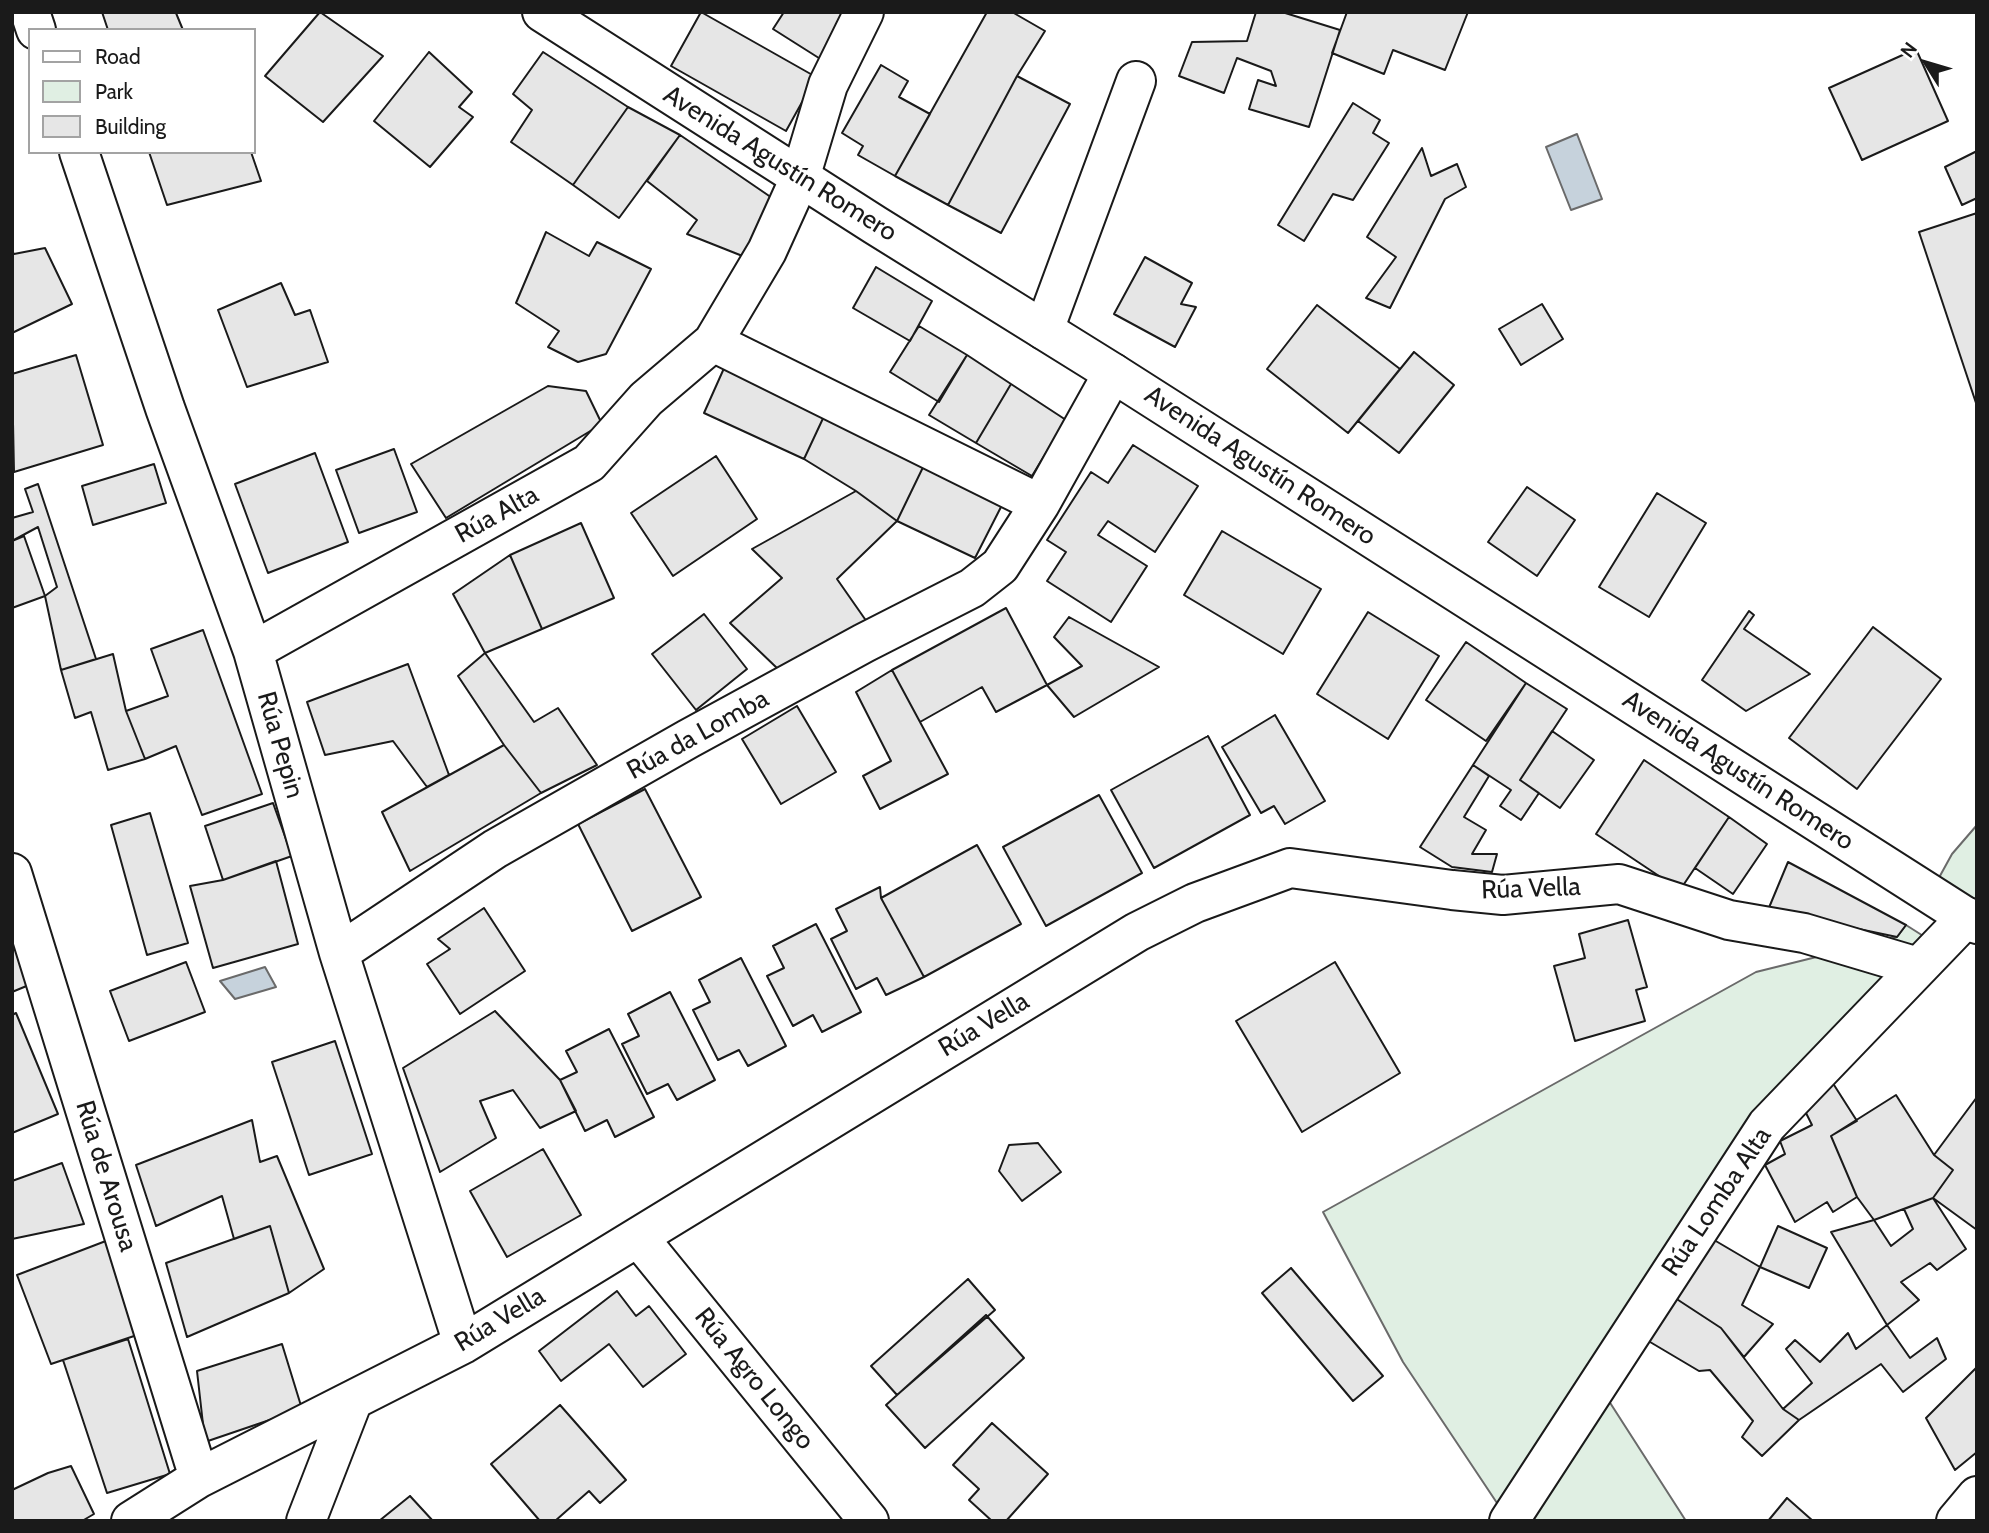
<!DOCTYPE html>
<html>
<head>
<meta charset="utf-8">
<style>
	body { margin:0 }
	#map { position:relative; width:1989px; height:1533px; overflow:hidden; background:#fff; font-family:Cabin,sans-serif }
	canvas { display:block }
	.frame { position:absolute; inset:0; border:14px solid #1a1a1a; pointer-events:none }
	.legend { position:absolute; left:28px; top:28px; width:228px; height:126px; box-sizing:border-box; background:#fff; border:2px solid #a3a3a3; margin:0; padding:9px 12px; list-style:none; font-size:21px; color:#1a1a1a }
	.legend li { display:flex; align-items:center; gap:14px; height:35px }
	.legend b { width:35px; border:2px solid #a3a3a3 }
	.north { position:absolute; left:1891px; top:28px; width:70px; height:70px; -webkit-text-stroke:5px #fff; paint-order:stroke; rotate:307deg; font-size:19px; font-weight:700; line-height:28px; text-align:center; color:#1a1a1a }
	.north::after { content:''; display:block; margin:auto; width:24px; height:32px; background:#1a1a1a; clip-path:polygon(50% 0,100% 100%,50% 72%,0 100%) }
</style>
</head>
<body>
<div id="map">
<canvas width="1989" height="1533"></canvas>
<div class="frame"></div>
<ul class="legend">
<li><b style="height:9px;background:#fff"></b>Road</li>
<li><b style="height:19px;background:#e0efe3"></b>Park</li>
<li><b style="height:19px;background:#e6e6e6"></b>Building</li>
</ul>
<div class="north">N</div>
</div>
<script>
const c = document.querySelector('canvas').getContext('2d');
c.lineJoin = 'round';
function fill(path, color) { c.fillStyle = color; c.fill(path, 'evenodd'); }
const toPath = rows => new Path2D(rows.map(r => 'M' + r).join(''));
function strokePath(path, color, width, dash) { c.strokeStyle = color; c.lineWidth = width; c.lineCap = dash ? 'butt' : 'round'; c.setLineDash(dash || []); c.stroke(path); }
function label(font, color, halo, rows, align = 'center') {
  c.font = font + ' Cabin,sans-serif'; c.lineWidth = 5; c.setLineDash([]); c.textBaseline = 'middle'; c.strokeStyle = halo; c.fillStyle = color; for (const [text, x, y, turn = 0] of rows) {
    c.save(); c.translate(x, y); c.rotate((+turn || 0) * Math.PI / 180); c.textAlign = isNaN(turn) ? turn : align; if (halo) c.strokeText(text, 0, 0); c.fillText(text, 0, 0); c.restore();
  }
}
const green = toPath([
	[1977,825,1977,924,1930,894,1952,854,1977,825],
	[1906,925,1939,946,1767,1125,1598,1384,1686,1521,1509,1521,1403,1362,1323,1212,1756,972,1897,937,1906,925]
]);
fill(green, '#e0efe3');
strokePath(green, '#6a6a6a', 2);
const water = toPath([
	[1577,134,1602,199,1571,210,1546,147,1577,134],
	[265,967,276,987,235,999,220,981,265,967]
]);
fill(water, '#c6d2dc');
strokePath(water, '#6a6a6a', 2);
const building = toPath([
	[102,12,180,12,176,13,183,30,108,30,102,12],
	[320,12,383,56,323,122,265,76,320,12],
	[701,12,816,77,786,131,671,66,701,12],
	[784,12,851,12,822,60,773,29,784,12],
	[987,12,1012,12,1045,31,1017,76,948,205,895,176,987,12],
	[1256,12,1282,12,1340,30,1309,127,1249,109,1258,80,1276,86,1271,71,1237,58,1224,93,1179,76,1192,42,1247,41,1256,12],
	[1347,12,1468,12,1445,70,1393,50,1384,74,1332,53,1347,12],
	[1916,49,1948,121,1862,160,1829,88,1916,49],
	[429,52,472,92,459,107,473,117,430,167,374,121,429,52],
	[543,52,628,107,573,185,511,142,532,110,513,94,543,52],
	[881,65,908,81,899,97,930,114,895,176,858,155,863,146,842,133,881,65],
	[1017,76,1070,104,1001,233,948,205,1017,76],
	[1353,103,1380,120,1373,133,1389,143,1353,200,1333,194,1304,241,1278,225,1353,103],
	[628,107,680,135,619,218,573,185,628,107],
	[680,135,778,202,745,257,687,234,697,220,647,181,680,135],
	[1422,148,1431,176,1457,164,1466,187,1445,199,1390,308,1366,298,1396,257,1367,237,1422,148],
	[1977,151,1977,198,1962,205,1945,167,1977,151],
	[149,152,251,152,261,181,167,205,149,152],
	[1977,213,1977,406,1919,232,1977,213],
	[546,232,589,256,597,242,651,269,606,354,578,362,548,347,559,331,516,303,546,232],
	[45,248,72,304,12,333,12,251,14,254,45,248],
	[1145,257,1192,283,1181,304,1196,307,1175,347,1114,314,1145,257],
	[876,267,932,301,910,341,853,308,876,267],
	[281,283,295,315,310,310,328,362,247,387,218,310,281,283],
	[1542,304,1563,339,1521,365,1499,329,1542,304],
	[1317,305,1400,369,1348,433,1267,369,1317,305],
	[919,326,967,355,939,402,890,372,919,326],
	[1414,352,1454,385,1399,453,1358,421,1414,352],
	[76,355,103,445,14,472,12,374,76,355],
	[967,355,1011,384,976,443,929,415,967,355],
	[725,366,826,412,804,459,704,413,725,366],
	[1011,384,1066,420,1032,476,976,443,1011,384],
	[548,386,586,391,602,424,446,518,411,464,548,386],
	[826,412,927,459,897,521,856,491,804,459,826,412],
	[1133,445,1198,486,1155,552,1108,521,1098,535,1147,566,1111,622,1047,581,1066,552,1047,540,1091,472,1108,483,1133,445],
	[394,449,417,512,359,533,336,470,394,449],
	[315,453,348,542,268,573,235,484,315,453],
	[716,456,757,519,673,576,631,513,716,456],
	[927,459,1002,505,975,558,897,521,927,459],
	[154,464,166,503,93,525,82,486,154,464],
	[38,484,96,659,61,670,45,596,57,587,38,527,12,541,12,518,33,512,25,489,38,484],
	[1527,487,1575,520,1537,576,1488,542,1527,487],
	[856,491,897,521,837,579,867,622,778,669,730,623,782,578,752,549,856,491],
	[1657,493,1706,523,1649,617,1599,587,1657,493],
	[581,523,614,598,542,629,510,555,581,523],
	[1222,531,1321,589,1283,654,1184,595,1222,531],
	[24,536,45,596,12,608,12,541,24,536],
	[510,555,542,629,485,653,453,594,510,555],
	[1006,608,1047,685,996,712,982,687,920,722,892,670,1006,608],
	[1749,611,1754,615,1744,629,1810,674,1746,711,1702,680,1749,611],
	[1368,612,1439,656,1388,739,1317,694,1368,612],
	[704,614,747,669,696,710,652,654,704,614],
	[1069,617,1159,667,1074,717,1047,685,1082,666,1054,637,1069,617],
	[1873,627,1941,679,1857,789,1789,738,1873,627],
	[203,630,262,794,202,815,176,746,145,759,126,711,168,696,151,649,203,630],
	[1466,642,1526,683,1486,741,1426,700,1466,642],
	[485,653,534,722,558,708,597,765,541,793,504,745,458,676,485,653],
	[113,654,126,711,145,759,108,770,91,712,75,718,61,670,113,654],
	[408,664,449,775,427,787,393,741,325,755,307,702,408,664],
	[892,670,948,774,880,809,863,776,891,761,856,692,892,670],
	[1526,683,1567,709,1520,780,1539,793,1521,820,1500,806,1511,790,1473,765,1526,683],
	[797,706,836,772,781,804,742,739,797,706],
	[1275,715,1325,801,1285,824,1274,806,1261,813,1222,747,1275,715],
	[1552,731,1594,760,1560,808,1520,780,1552,731],
	[1208,736,1250,815,1154,868,1111,790,1208,736],
	[504,745,541,793,410,871,382,812,504,745],
	[1644,760,1729,817,1680,890,1596,834,1644,760],
	[1473,765,1489,776,1464,817,1486,830,1472,854,1497,854,1492,872,1452,867,1420,847,1473,765],
	[645,789,701,897,632,931,578,824,645,789],
	[1099,795,1142,873,1046,926,1003,847,1099,795],
	[273,803,292,856,223,880,205,826,273,803],
	[150,813,188,943,147,955,111,825,150,813],
	[1729,817,1767,844,1733,894,1695,868,1729,817],
	[977,845,1021,924,924,977,881,898,977,845],
	[276,861,298,944,213,968,190,886,223,880,276,861],
	[1788,862,1906,925,1897,937,1768,910,1788,862],
	[880,887,881,898,924,977,886,995,877,978,856,989,831,939,847,931,836,909,880,887],
	[484,908,525,971,460,1014,427,964,450,949,438,939,484,908],
	[1628,920,1647,987,1636,990,1645,1021,1575,1041,1554,966,1585,958,1579,934,1628,920],
	[816,924,861,1012,822,1032,813,1015,793,1026,767,976,784,968,773,946,816,924],
	[12,938,29,985,12,992,12,938],
	[741,958,786,1046,748,1066,739,1050,718,1060,693,1010,710,1002,699,980,741,958],
	[186,962,205,1012,129,1041,110,991,186,962],
	[1335,962,1400,1073,1302,1132,1236,1021,1335,962],
	[670,992,715,1080,677,1100,668,1084,647,1094,622,1044,639,1036,628,1014,670,992],
	[495,1011,560,1080,576,1111,540,1128,513,1090,480,1101,496,1138,440,1172,403,1068,495,1011],
	[16,1013,58,1114,12,1133,12,1015,16,1013],
	[609,1029,654,1117,615,1137,607,1120,585,1131,560,1080,577,1072,566,1051,609,1029],
	[335,1041,372,1154,309,1175,272,1062,335,1041],
	[1827,1074,1857,1121,1831,1136,1857,1197,1833,1212,1827,1202,1795,1222,1765,1165,1785,1154,1780,1141,1812,1125,1800,1101,1827,1074],
	[1896,1095,1934,1155,1953,1170,1933,1198,1874,1220,1857,1197,1831,1136,1896,1095],
	[1977,1097,1977,1230,1933,1198,1953,1170,1934,1155,1977,1097],
	[252,1120,260,1162,277,1156,324,1269,289,1293,270,1226,234,1239,222,1196,156,1226,136,1165,252,1120],
	[1038,1143,1061,1172,1022,1201,999,1171,1009,1145,1038,1143],
	[543,1149,581,1215,507,1257,470,1191,543,1149],
	[62,1163,84,1224,12,1239,12,1181,62,1163],
	[1933,1198,1966,1249,1937,1270,1930,1263,1901,1282,1919,1300,1887,1325,1831,1232,1874,1220,1891,1246,1913,1229,1904,1209,1933,1198],
	[270,1226,289,1293,187,1337,166,1263,270,1226],
	[1778,1226,1827,1248,1809,1288,1760,1267,1778,1226],
	[1709,1237,1760,1267,1742,1305,1773,1324,1744,1357,1721,1328,1669,1294,1709,1237],
	[111,1239,143,1333,51,1364,17,1275,111,1239],
	[1291,1268,1383,1376,1353,1401,1262,1293,1291,1268],
	[968,1279,995,1310,897,1395,871,1366,968,1279],
	[617,1291,636,1316,649,1306,686,1354,643,1387,609,1344,561,1381,539,1351,617,1291],
	[1669,1294,1721,1328,1783,1409,1799,1420,1762,1456,1742,1437,1753,1421,1710,1370,1699,1371,1645,1339,1669,1294],
	[986,1315,1024,1358,925,1448,886,1405,986,1315],
	[1887,1325,1910,1358,1937,1338,1946,1359,1903,1392,1881,1364,1799,1420,1783,1409,1812,1383,1786,1349,1795,1340,1820,1362,1848,1333,1856,1349,1887,1325],
	[128,1339,170,1474,107,1493,63,1360,128,1339],
	[282,1344,302,1409,205,1442,197,1371,282,1344],
	[1977,1367,1977,1452,1955,1470,1926,1418,1977,1367],
	[560,1405,626,1480,600,1503,589,1491,555,1521,540,1521,491,1464,560,1405],
	[992,1423,1048,1474,1006,1521,992,1521,969,1500,979,1489,953,1465,992,1423],
	[71,1466,94,1514,82,1521,12,1521,12,1490,48,1473,71,1466],
	[410,1496,433,1521,379,1521,410,1496],
	[1787,1498,1813,1521,1768,1521,1787,1498]
]);
fill(building, '#e6e6e6');
strokePath(building, '#1a1a1a', 2);
const minor = toPath([
	[30,12,36,30],
	[864,12,828,85,800,178,786,209,767,251,713,342,1040,504],
	[79,152,165,408,253,651,339,953,463,1344],
	[1044,330,1136,81],
	[253,651,589,463,646,399,713,342],
	[12,873,199,1478],
	[339,953,495,849,688,739,864,643,972,588,1000,566,1040,504,1113,373],
	[638,1237,869,1521],
	[131,1521,199,1478,463,1344,1137,932,1195,903,1290,868,1452,890,1503,895,1619,884,1729,920,1804,933,1918,967],
	[306,1521,353,1400],
	[1509,1521,1767,1125,1967,917],
	[1956,1521,1977,1496]
]);
const tertiary = toPath([
	[542,12,875,225,1113,373,1977,924]
]);
strokePath(minor, '#1a1a1a', 42);
strokePath(tertiary, '#1a1a1a', 42);
strokePath(minor, '#fff', 38);
strokePath(tertiary, '#fff', 38);
label('26px', '#1a1a1a', '#fff', [
	["Avenida Agustín Romero",780,164,32],
	["Avenida Agustín Romero",1260,466,33],
	["Rúa Alta",497,515,-29],
	["Rúa da Lomba",698,735,-29],
	["Rúa Pepin",280,745,74],
	["Avenida Agustín Romero",1738,771,33],
	["Rúa Vella",1531,889,-2],
	["Rúa Vella",984,1025,-31],
	["Rúa de Arousa",106,1176,73],
	["Rúa Lomba Alta",1717,1202,-56],
	["Rúa Vella",500,1320,-31],
	["Rúa Agro Longo",754,1379,51]
]);
</script>
</body>
</html>
